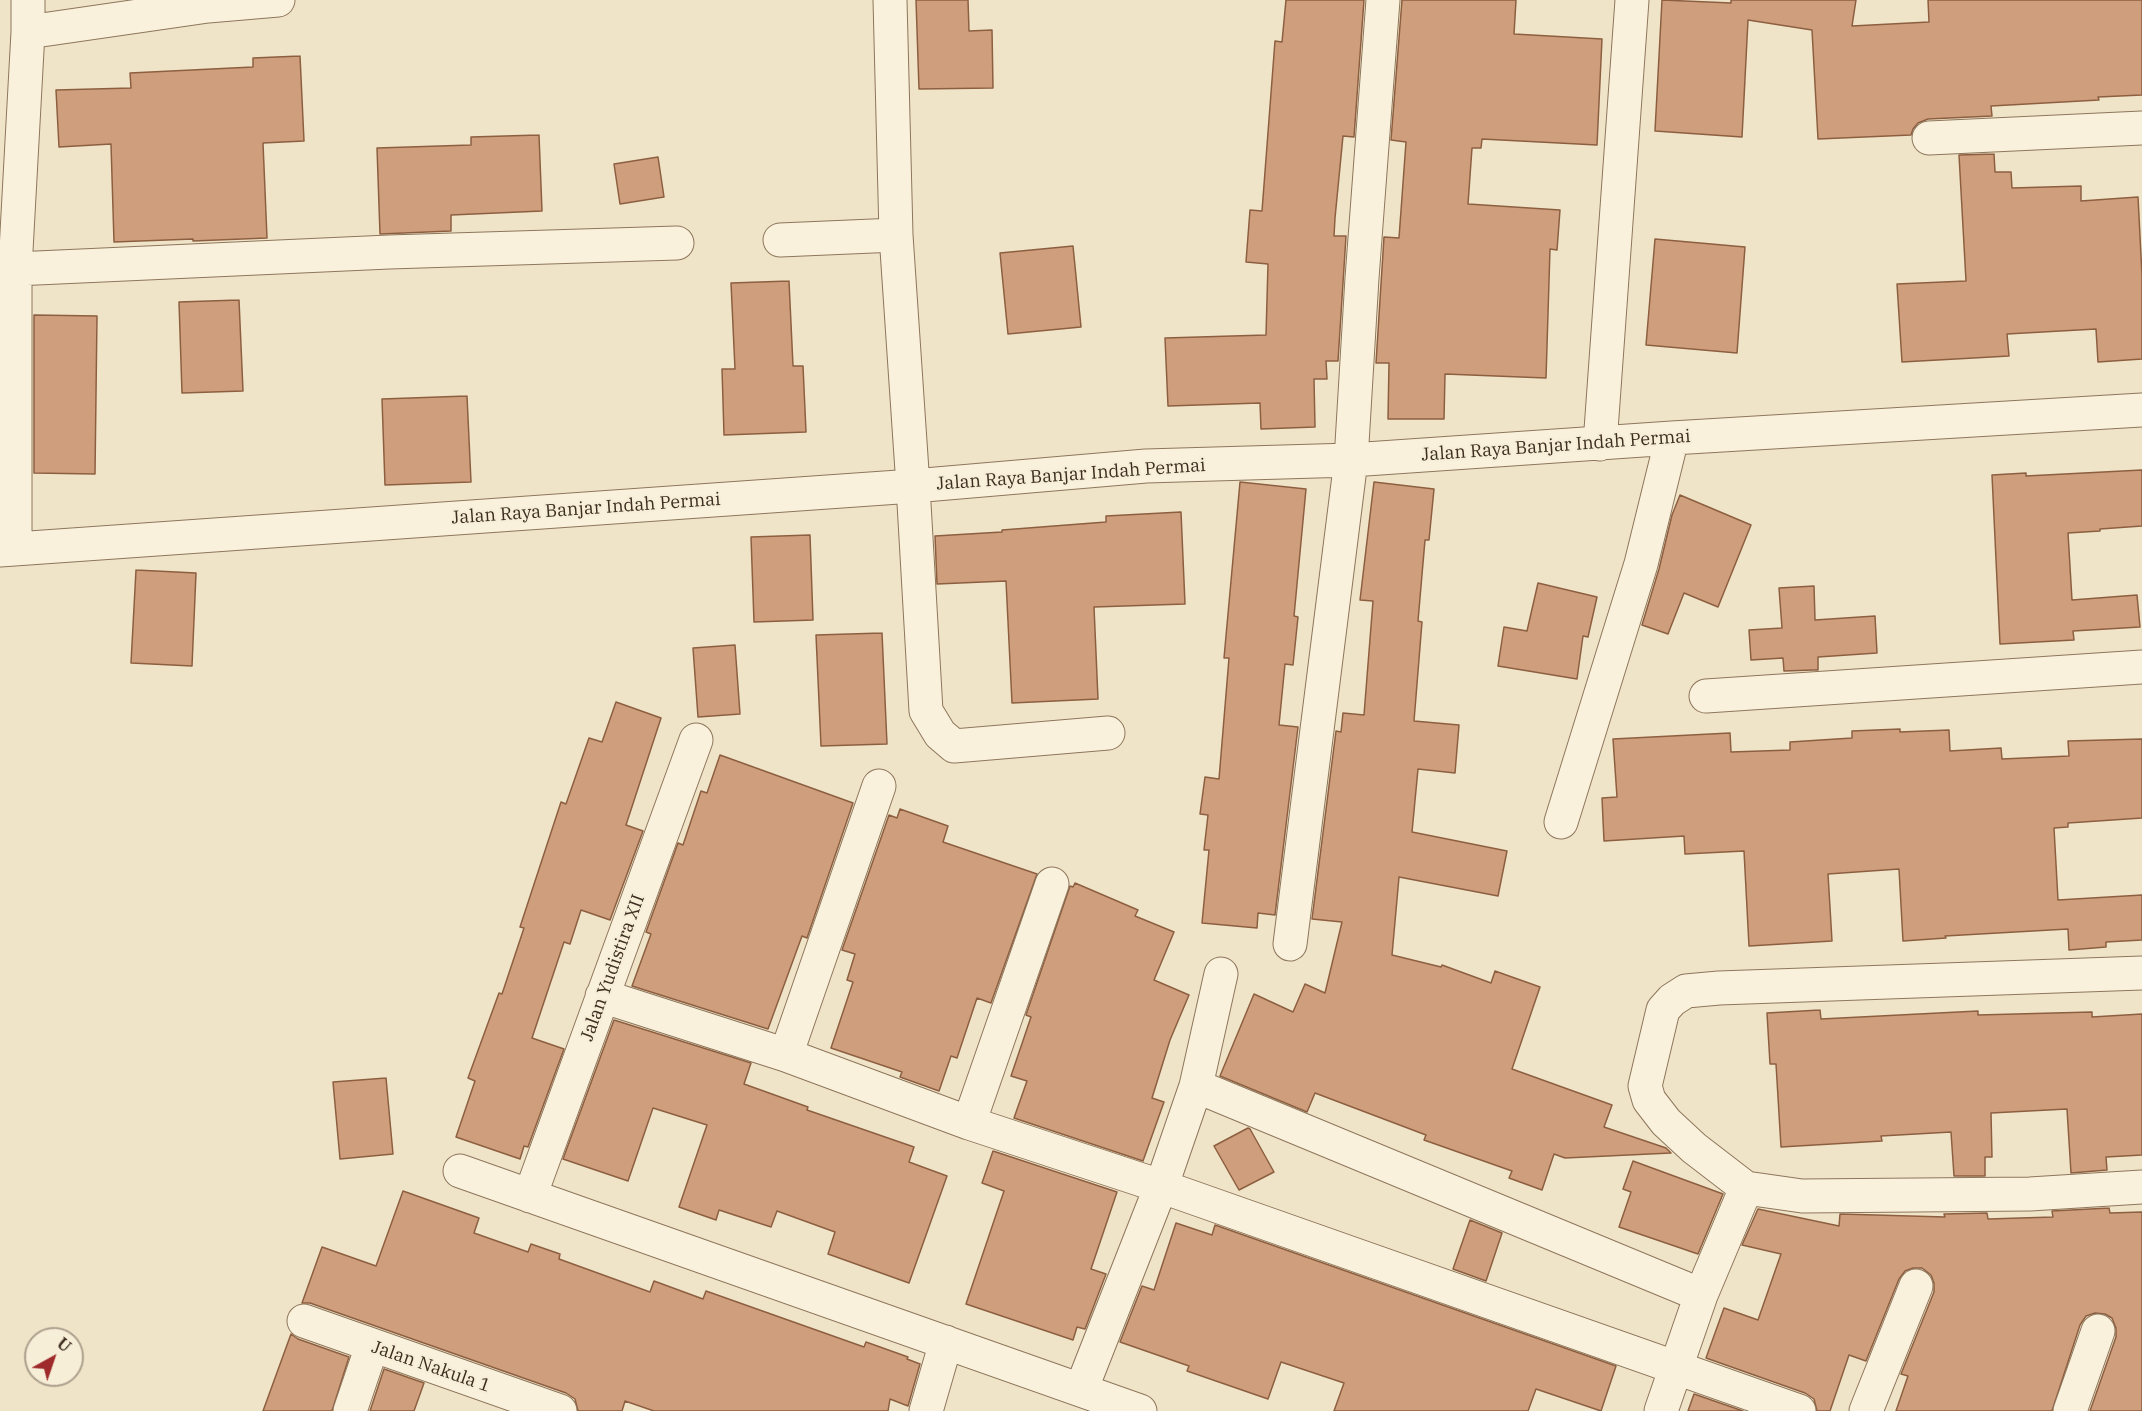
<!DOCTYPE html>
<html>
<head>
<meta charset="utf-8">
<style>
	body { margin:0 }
	#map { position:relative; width:2142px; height:1411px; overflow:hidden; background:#f0e4c8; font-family:"IBM Plex Serif",serif }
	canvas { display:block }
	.north { position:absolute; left:24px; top:1327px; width:60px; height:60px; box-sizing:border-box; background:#f7eed8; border:2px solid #ada18e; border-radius:50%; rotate:40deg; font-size:16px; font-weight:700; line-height:24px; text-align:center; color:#3d2e20 }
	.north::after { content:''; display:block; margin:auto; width:21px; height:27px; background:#9e2a2b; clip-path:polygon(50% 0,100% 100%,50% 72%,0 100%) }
</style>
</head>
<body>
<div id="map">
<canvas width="2142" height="1411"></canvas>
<div class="north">U</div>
</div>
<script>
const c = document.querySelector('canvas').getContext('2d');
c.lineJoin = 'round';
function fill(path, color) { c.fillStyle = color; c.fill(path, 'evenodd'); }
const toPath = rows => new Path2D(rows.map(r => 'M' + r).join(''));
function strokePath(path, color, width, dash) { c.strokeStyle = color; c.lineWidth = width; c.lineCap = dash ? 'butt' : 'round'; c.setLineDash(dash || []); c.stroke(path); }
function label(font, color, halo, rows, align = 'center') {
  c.font = font + ' "IBM Plex Serif",serif'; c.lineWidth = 4.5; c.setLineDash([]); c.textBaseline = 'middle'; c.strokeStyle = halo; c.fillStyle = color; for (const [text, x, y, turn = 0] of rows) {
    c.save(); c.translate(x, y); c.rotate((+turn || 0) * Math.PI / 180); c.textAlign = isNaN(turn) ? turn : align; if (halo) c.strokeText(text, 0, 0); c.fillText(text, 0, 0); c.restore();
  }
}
const building = toPath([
	[916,0,968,0,969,31,992,30,993,88,919,89,916,0],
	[1286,0,1364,0,1354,137,1343,136,1335,218,1334,236,1346,236,1338,361,1326,361,1327,379,1314,379,1315,427,1261,429,1260,403,1168,406,1165,338,1266,335,1268,264,1246,262,1250,210,1262,211,1275,41,1282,42,1286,0],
	[1402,0,1516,0,1514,34,1602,39,1597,145,1482,139,1481,148,1472,148,1468,204,1560,210,1557,250,1550,249,1546,378,1445,374,1444,419,1388,419,1389,363,1376,363,1384,237,1399,238,1406,142,1391,140,1402,0],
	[1662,0,1731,3,1731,0,1856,0,1852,26,1929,22,1928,0,2142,0,2142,95,2098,97,2099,100,1991,106,1992,116,1928,119,1918,123,1913,129,1911,135,1818,139,1812,30,1748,20,1742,137,1655,131,1662,0],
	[300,56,304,141,263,143,267,238,193,241,193,239,114,242,111,144,59,147,56,90,131,88,130,73,253,67,253,58,300,56],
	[539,135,542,211,451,215,451,231,380,234,377,148,471,145,471,137,539,135],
	[1994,154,1995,172,2011,172,2012,188,2081,186,2081,201,2138,197,2142,275,2142,359,2098,362,2096,329,2007,334,2009,356,1902,362,1897,284,1966,281,1959,155,1994,154],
	[658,157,664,197,620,204,614,164,658,157],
	[1655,239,1745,247,1737,353,1646,345,1655,239],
	[1073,246,1081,327,1008,334,1000,253,1073,246],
	[789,281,793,366,803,366,806,432,724,435,722,369,735,369,731,283,789,281],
	[239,300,243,391,182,393,179,302,239,300],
	[34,315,97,316,95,474,34,473,34,315],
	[467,396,471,482,385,485,382,399,467,396],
	[2142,470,2142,526,2100,529,2100,531,2068,533,2072,600,2137,595,2140,627,2073,631,2074,640,2000,644,1992,475,2026,473,2026,476,2142,470],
	[1240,482,1306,489,1294,616,1298,617,1293,665,1285,664,1279,725,1298,727,1275,915,1258,913,1257,928,1202,923,1209,850,1204,850,1208,815,1200,814,1205,777,1219,779,1229,658,1224,658,1240,482],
	[1374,482,1434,489,1429,540,1425,540,1418,621,1422,622,1414,721,1459,725,1455,773,1418,769,1412,832,1507,851,1498,896,1399,877,1392,955,1441,967,1442,965,1491,983,1495,971,1540,987,1512,1069,1612,1105,1604,1127,1666,1148,1671,1153,1565,1158,1554,1154,1542,1190,1509,1178,1512,1171,1424,1140,1426,1135,1315,1093,1307,1112,1220,1076,1254,994,1293,1012,1305,984,1325,993,1342,922,1312,919,1336,731,1341,732,1343,713,1364,715,1373,601,1360,600,1374,482],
	[1680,495,1751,525,1718,607,1684,593,1668,634,1642,625,1659,569,1672,515,1680,495],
	[1181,512,1185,604,1094,607,1098,699,1012,703,1006,581,937,584,935,536,1002,532,1002,530,1106,522,1106,516,1181,512],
	[810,535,813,620,754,622,751,537,810,535],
	[136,570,196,573,192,666,131,663,136,570],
	[1538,583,1597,597,1588,637,1583,636,1577,679,1498,666,1504,627,1527,631,1538,583],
	[1814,586,1815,620,1875,616,1877,653,1818,657,1818,670,1813,670,1784,671,1783,658,1751,660,1749,630,1782,628,1779,588,1814,586],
	[882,633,887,744,821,746,816,635,882,633],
	[735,645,740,714,698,717,693,648,735,645],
	[616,702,661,718,626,825,643,831,610,920,581,910,570,944,564,942,532,1038,564,1049,528,1147,524,1146,520,1159,456,1137,475,1081,468,1078,499,993,502,994,524,928,520,927,561,802,566,804,589,738,602,742,616,702],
	[1900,729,1900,732,1949,730,1950,751,2001,748,2002,759,2069,756,2068,741,2142,739,2142,818,2068,823,2068,827,2054,828,2058,900,2142,895,2142,940,2106,942,2106,947,2069,950,2068,929,1945,936,1946,938,1903,941,1899,869,1828,874,1832,941,1749,946,1744,851,1685,854,1684,836,1604,841,1602,798,1617,797,1613,739,1730,733,1731,752,1790,750,1790,742,1852,738,1852,731,1900,729],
	[720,755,853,803,807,938,802,936,768,1029,632,986,651,934,646,932,678,843,683,845,701,791,707,793,720,755],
	[900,809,948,826,943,842,1037,874,991,1003,977,998,957,1058,951,1056,939,1091,900,1077,902,1072,831,1048,853,982,847,980,855,954,842,950,889,815,897,818,900,809],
	[1075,883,1138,910,1135,916,1174,932,1154,980,1189,995,1170,1040,1152,1098,1164,1102,1143,1161,1014,1118,1027,1081,1011,1076,1031,1017,1026,1015,1070,886,1073,887,1075,883],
	[1820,1010,1821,1019,1978,1011,1978,1015,2092,1012,2092,1017,2142,1014,2142,1155,2106,1157,2107,1170,2071,1173,2067,1109,1991,1113,1992,1157,1985,1157,1985,1176,1954,1176,1951,1132,1881,1136,1882,1141,1781,1147,1776,1064,1770,1064,1767,1013,1820,1010],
	[614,1020,751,1063,744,1084,808,1107,807,1110,914,1147,909,1162,947,1176,909,1283,828,1254,835,1232,777,1211,771,1227,719,1210,716,1220,679,1207,707,1125,653,1108,628,1181,563,1159,614,1020],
	[386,1078,393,1154,340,1159,333,1082,386,1078],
	[1248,1128,1250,1129,1274,1172,1239,1190,1214,1146,1248,1128],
	[993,1151,1117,1192,1091,1269,1106,1274,1085,1329,1077,1327,1073,1340,966,1304,1004,1191,982,1183,993,1151],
	[1633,1161,1723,1194,1698,1254,1619,1227,1631,1192,1623,1189,1633,1161],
	[403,1191,479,1218,474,1233,528,1252,531,1244,560,1254,559,1259,650,1292,654,1281,703,1299,706,1291,864,1347,866,1342,908,1357,907,1359,920,1364,908,1406,890,1399,888,1411,654,1411,625,1401,622,1411,578,1411,575,1399,566,1393,310,1303,302,1303,322,1247,376,1266,403,1191],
	[2109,1208,2110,1213,2142,1212,2142,1411,2090,1411,2116,1337,2116,1328,2112,1318,2105,1314,2095,1313,2086,1316,2080,1325,2052,1411,1896,1411,1908,1376,1901,1374,1934,1292,1934,1283,1931,1275,1922,1268,1913,1268,1905,1271,1899,1279,1866,1361,1849,1355,1830,1411,1817,1411,1814,1399,1805,1393,1706,1358,1724,1308,1758,1320,1781,1254,1742,1245,1758,1209,1839,1226,1840,1214,1945,1217,1944,1214,1987,1213,1988,1219,2053,1217,2052,1211,2109,1208],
	[1470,1220,1502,1233,1486,1281,1453,1269,1470,1220],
	[1176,1223,1212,1235,1215,1225,1616,1366,1601,1411,1536,1389,1528,1411,1334,1411,1344,1383,1281,1362,1268,1399,1187,1371,1189,1366,1120,1342,1142,1286,1154,1290,1176,1223],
	[291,1334,298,1339,349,1357,332,1411,263,1411,291,1334],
	[384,1369,424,1383,414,1411,370,1411,384,1369],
	[1694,1394,1743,1411,1688,1411,1694,1394]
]);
fill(building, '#cf9f7d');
strokePath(building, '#8d5f41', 1.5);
const street = toPath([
	[28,0,28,32],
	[890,0,896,235,913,486,926,711,940,734,954,746,1108,733],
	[1929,138,2142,128],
	[780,240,896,235],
	[15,269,389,252,677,243],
	[1600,444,1632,0],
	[15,549,15,269,28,32,208,6,278,0],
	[0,550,913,486,1146,466,1351,460,1672,438,2142,410],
	[1706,696,2142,667],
	[1561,822,1641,564,1672,438],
	[1290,944,1351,460,1362,278,1383,0],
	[2142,973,1719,988,1686,991,1672,1000,1663,1010,1645,1086,1649,1100,1666,1122,1694,1148,1746,1188,1802,1196,2030,1194,2142,1187],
	[602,996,786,1055,969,1123,1160,1186,1799,1411],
	[786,1055,879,786],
	[1196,1086,1701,1295],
	[969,1123,1052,884],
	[460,1171,1140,1411],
	[530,1196,696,740],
	[304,1321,560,1411],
	[1081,1390,1165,1176,1196,1086,1221,974],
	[350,1411,372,1346],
	[926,1411,946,1342],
	[1661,1411,1701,1295,1746,1188],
	[1866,1411,1916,1286],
	[2070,1411,2098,1331]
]);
strokePath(street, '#8d765c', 35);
strokePath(street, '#faf1dc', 33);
label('18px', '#3d2e20', '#f7eed8', [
	["Jalan Raya Banjar Indah Permai",1556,446,-4],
	["Jalan Raya Banjar Indah Permai",1071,475,-4],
	["Jalan Raya Banjar Indah Permai",586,509,-4],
	["Jalan Yudistira XII",613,968,-70],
	["Jalan Nakula 1",431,1367,19]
]);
</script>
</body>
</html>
